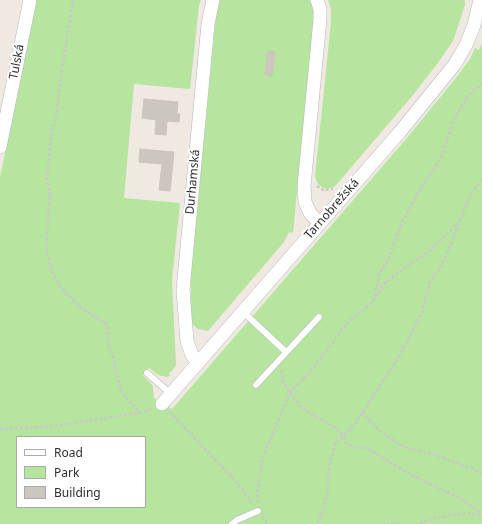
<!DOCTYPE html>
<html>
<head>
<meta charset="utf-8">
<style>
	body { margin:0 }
	#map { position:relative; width:482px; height:524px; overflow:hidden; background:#efe9e1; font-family:"Noto Sans",sans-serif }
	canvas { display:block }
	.legend { position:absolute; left:16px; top:436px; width:130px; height:72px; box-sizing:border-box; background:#fff; border:1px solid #ababab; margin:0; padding:5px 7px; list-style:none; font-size:12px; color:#2e2e2e }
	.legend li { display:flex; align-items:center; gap:8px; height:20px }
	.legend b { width:20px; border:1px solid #ababab }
</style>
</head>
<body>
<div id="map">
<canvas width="482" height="524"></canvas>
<ul class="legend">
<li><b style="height:5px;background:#fff"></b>Road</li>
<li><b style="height:11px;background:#b6e59e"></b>Park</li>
<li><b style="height:11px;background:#cbc7bf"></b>Building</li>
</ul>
</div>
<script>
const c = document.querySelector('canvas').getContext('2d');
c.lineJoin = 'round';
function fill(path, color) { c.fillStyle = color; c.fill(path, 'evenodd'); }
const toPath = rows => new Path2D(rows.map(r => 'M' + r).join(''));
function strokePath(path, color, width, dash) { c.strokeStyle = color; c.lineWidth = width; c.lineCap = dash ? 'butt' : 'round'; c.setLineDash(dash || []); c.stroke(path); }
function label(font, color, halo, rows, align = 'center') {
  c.font = font + ' "Noto Sans",sans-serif'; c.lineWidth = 4; c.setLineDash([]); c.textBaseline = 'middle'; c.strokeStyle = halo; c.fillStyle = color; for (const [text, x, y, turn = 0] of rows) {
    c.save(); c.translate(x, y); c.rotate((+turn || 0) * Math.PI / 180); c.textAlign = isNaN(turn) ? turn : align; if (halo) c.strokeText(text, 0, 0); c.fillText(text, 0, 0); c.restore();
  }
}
fill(toPath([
	[37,0,201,0,199,5,190,89,134,84,124,198,180,203,172,280,176,365,172,371,169,373,170,376,167,377,158,375,149,368,143,375,153,386,154,398,172,409,407,138,459,74,470,59,475,48,479,50,482,43,482,524,0,524,0,177],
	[17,437,145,437,145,507,17,507],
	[220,0,310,0,313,9,314,19,293,233,289,232,284,242,208,331,198,329,193,325,191,318,191,270,216,16],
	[328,0,465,0,465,5,453,41,437,64,413,95,337,184,334,187,327,189,323,188,317,183,315,176,331,23,331,9]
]), '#b6e59e');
const building = toPath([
	[268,51,275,52,272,76,265,75,268,51],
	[144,99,178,102,177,114,180,114,179,122,167,121,166,135,155,134,156,120,142,118,144,99],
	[140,149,174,152,170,191,159,190,162,164,139,162,140,149]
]);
fill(building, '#cbc7bf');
strokePath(building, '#cbc5ba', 1);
const lane = toPath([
	[242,311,286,352],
	[147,373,171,394],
	[256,385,319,317],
	[232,524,237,520,258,511]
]);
const street = toPath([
	[317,0,320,9,320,19,304,186,305,202,310,213,319,223],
	[0,147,30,0],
	[198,362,192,355,187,341,183,290,208,24,213,0],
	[162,404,399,133,455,64,466,45,474,25,480,0]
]);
strokePath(lane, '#b4b7c1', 7);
strokePath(street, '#b4b7c1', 14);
strokePath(toPath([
	[73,0,62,69,56,119,52,128,49,157,47,179,50,193,47,235,47,253,51,270,60,286,80,307,96,318,107,324,109,347,114,358,115,371,120,384,121,392,140,413],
	[317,186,323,190,333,189],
	[373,301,380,272,387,263,402,222,422,186,441,158,454,119,468,96,482,84],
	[281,370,284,383,290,392,302,408,333,426,343,436,346,442,353,447,366,448,413,476,461,499,482,513],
	[170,412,240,486,252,503],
	[362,412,380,431,403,447,432,454,471,468,482,474],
	[0,429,45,427,140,413,151,409],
	[258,502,257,493,262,460,290,392,309,373,329,348,346,324,372,303,384,284,407,266,427,253,457,224],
	[262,517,267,524],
	[318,524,327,496,329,469,335,445,356,422,399,357,421,315,430,282,442,266,470,195,482,179],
	[386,524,401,524],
	[419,524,434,518,468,513,482,515]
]), '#c9c9c9', 2.5, [3, 2]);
strokePath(lane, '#fff', 6);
strokePath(street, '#fff', 13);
label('12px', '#2e2e2e', '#fff', [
	["Tulská",17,62,-79],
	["Durhamská",193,182,-85],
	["Tarnobrežská",332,209,-49]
]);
</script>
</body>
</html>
